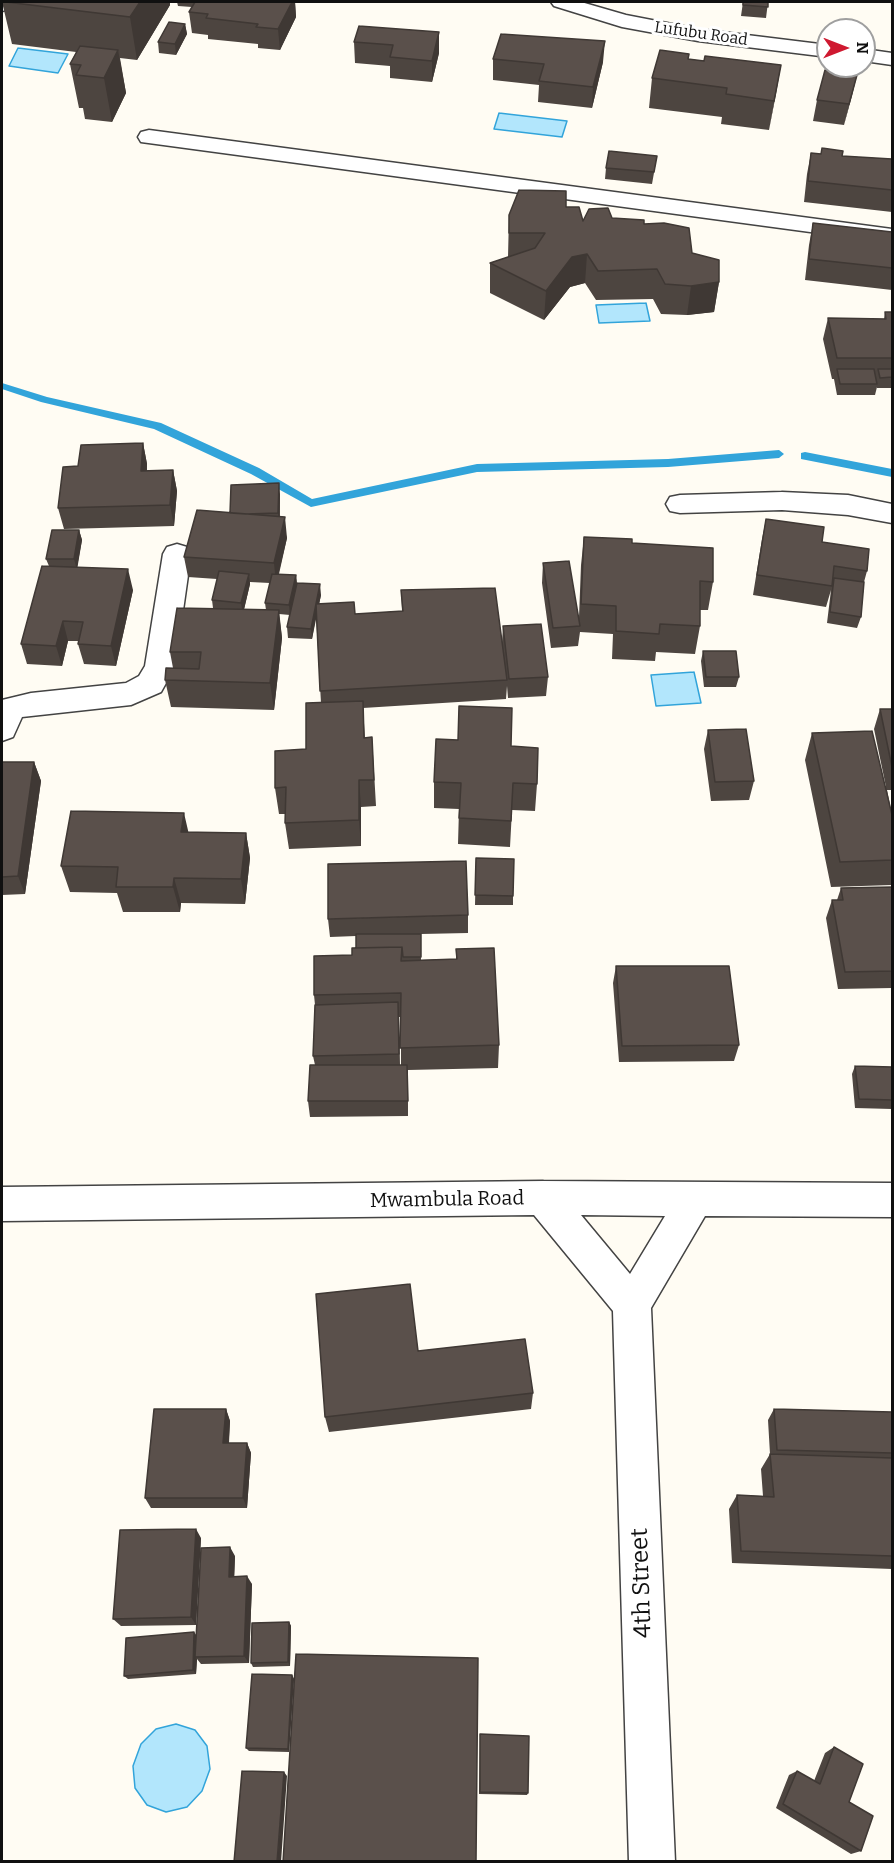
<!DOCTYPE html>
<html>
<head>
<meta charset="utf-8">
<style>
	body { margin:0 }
	#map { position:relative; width:894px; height:1863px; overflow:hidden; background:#fffcf3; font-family:Bitter,serif }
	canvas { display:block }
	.frame { position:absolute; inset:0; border:3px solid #101010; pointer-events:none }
	.north { position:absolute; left:816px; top:18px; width:60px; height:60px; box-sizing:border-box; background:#fff; border:2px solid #9f9f9f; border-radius:50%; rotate:90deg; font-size:16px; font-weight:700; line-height:24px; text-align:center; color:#101010 }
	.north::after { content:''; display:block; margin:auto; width:21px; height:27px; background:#cf1930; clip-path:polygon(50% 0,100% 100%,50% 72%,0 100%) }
</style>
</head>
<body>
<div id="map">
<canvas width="894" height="1863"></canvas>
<div class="frame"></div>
<div class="north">N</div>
</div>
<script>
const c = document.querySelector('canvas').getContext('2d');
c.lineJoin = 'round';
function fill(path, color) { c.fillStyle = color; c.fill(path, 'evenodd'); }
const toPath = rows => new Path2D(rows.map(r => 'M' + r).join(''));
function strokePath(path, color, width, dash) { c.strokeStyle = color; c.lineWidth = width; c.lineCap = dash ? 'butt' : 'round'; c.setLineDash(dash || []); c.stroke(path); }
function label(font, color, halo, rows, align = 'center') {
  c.font = font + ' Bitter,serif'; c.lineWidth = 6; c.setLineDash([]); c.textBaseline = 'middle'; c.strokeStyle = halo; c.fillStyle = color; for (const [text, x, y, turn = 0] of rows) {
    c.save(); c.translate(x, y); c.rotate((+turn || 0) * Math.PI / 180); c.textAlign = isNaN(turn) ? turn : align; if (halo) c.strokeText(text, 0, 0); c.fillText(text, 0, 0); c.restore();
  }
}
const water = toPath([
	[18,48,68,54,58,73,9,66,18,48],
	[499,113,567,121,562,137,494,129,499,113],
	[646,303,650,321,599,323,596,305,646,303],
	[694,672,701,703,656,706,651,675,694,672],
	[176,1724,195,1730,207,1746,210,1769,202,1791,187,1807,166,1812,147,1805,135,1788,133,1766,141,1744,156,1729,176,1724]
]);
fill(water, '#b2e6fc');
strokePath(water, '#32a4da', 1.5);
fill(toPath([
	[2,383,47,397,161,423,259,468,312,499,477,464,668,459,779,450,784,454,779,458,668,467,477,472,311,507,251,474,154,429,41,402,2,389,2,383],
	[805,452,892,469,892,477,801,459,801,453,805,452]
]), '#32a4da');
const street = toPath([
	[2,2,14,2,9,9,2,11,2,2],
	[551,2,581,2,626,15,698,29,828,45,828,57,698,41,622,27,554,6,551,2],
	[864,49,892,53,892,65,864,61,864,49],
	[149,130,892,229,892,243,141,142,138,137,141,132,149,130],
	[782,492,848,495,892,504,892,523,848,515,782,510,680,513,670,511,666,504,670,497,680,495,782,492],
	[177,544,187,547,191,554,175,667,161,692,131,705,22,717,13,737,2,741,2,700,31,693,126,683,139,676,145,666,163,554,167,547,177,544],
	[543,1181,892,1183,892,1217,705,1216,651,1308,675,1862,629,1862,613,1311,534,1215,2,1221,2,1187,543,1181],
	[581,1215,665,1216,630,1274,581,1215]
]);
strokePath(street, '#434343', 3);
fill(street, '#fff');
fill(toPath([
	[2,2,170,2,170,5,137,60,120,58,126,93,112,122,85,119,83,108,79,108,70,64,76,52,12,44],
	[177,2,295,2,296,17,280,50,258,48,258,44,208,39,208,35,192,33,189,12,192,7,178,6],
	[743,2,768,2,766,18,741,16],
	[185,24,187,34,176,55,159,53,158,42],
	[439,32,439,53,432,82,390,78,390,66,355,63,354,42],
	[493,59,603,62,592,108,538,102,539,85,493,80],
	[689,59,704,61,781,65,769,130,721,124,722,117,649,108,652,78],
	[857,75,844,125,813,121,817,100],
	[811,153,842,156,892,159,892,212,804,202,807,174],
	[657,156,652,184,605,179,606,168],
	[566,207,583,221,612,218,644,224,692,253,719,282,714,312,687,315,661,314,653,299,596,300,585,283,570,287,544,320,490,293,490,263,508,257,509,215],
	[813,223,892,232,892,290,805,280,809,245],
	[885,312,892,312,892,388,877,388,877,387,875,395,837,395,834,379,832,379,823,339,828,318,884,319],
	[143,443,147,464,147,471,173,470,177,491,174,526,64,529,58,508,78,466],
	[280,494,280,517,287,538,279,574,296,575,297,584,321,595,319,604,355,614,402,611,401,590,502,643,503,626,548,677,546,696,508,698,507,686,506,699,363,708,365,738,372,737,376,806,361,807,361,846,289,849,285,823,286,814,279,814,275,788,306,749,321,703,316,616,312,639,288,638,287,627,290,615,279,614,282,638,274,710,171,707,165,680,173,668,170,652,213,608,212,600,217,579,188,577,184,557],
	[250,582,270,583,265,603,266,610,244,609,250,584],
	[766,519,822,542,867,571,864,582,861,617,857,628,827,623,831,590,826,607,753,595,762,539],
	[79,530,82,540,77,567,133,590,116,666,84,664,78,644,79,641,68,641,62,666,27,664,21,644,49,566,46,559],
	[584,537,632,543,713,582,708,610,700,610,700,626,695,654,656,652,655,661,612,659,613,634,580,632,578,646,551,648,542,583,543,563,579,617,581,565],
	[703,651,739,677,736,687,704,687,701,661],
	[880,709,892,709,892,790,887,790,892,815,892,885,831,887,805,760,812,733,886,787,874,729],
	[708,730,754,781,749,800,711,801,704,749],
	[2,762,34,762,41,781,25,894,2,895],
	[434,782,537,784,535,811,512,810,510,847,458,844,459,809,434,808],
	[188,832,246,833,250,858,245,904,181,903,180,912,123,912,117,893,70,892,61,866],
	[476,858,513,896,513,905,475,905],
	[892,887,892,988,838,989,826,918,832,900,837,900,841,888],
	[468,915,468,933,421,934,421,960,456,959,456,949,499,1045,498,1068,408,1070,408,1116,310,1117,308,1101,315,1065,313,1056,315,1005,314,995,352,955,356,948,356,936,330,937,328,919],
	[399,1017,401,1017,401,1065,400,1065],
	[616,966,739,1045,734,1061,619,1062,613,983],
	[855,1066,892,1067,892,1109,855,1108,852,1074],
	[418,1351,533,1393,531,1409,329,1432,325,1417],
	[226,1409,230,1421,229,1443,247,1443,251,1453,247,1508,151,1508,145,1498],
	[774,1409,892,1412,892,1569,732,1563,729,1509,737,1495,763,1496,761,1469,770,1454,768,1420],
	[201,1538,196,1625,121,1626,113,1619],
	[235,1556,234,1577,252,1584,249,1663,201,1664,197,1659,196,1674,128,1679,124,1676,196,1635],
	[289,1622,291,1626,290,1666,253,1667,251,1663],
	[292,1675,294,1679,289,1752,249,1751,246,1748],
	[480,1737,528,1793,527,1795,479,1794],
	[834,1747,849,1802,861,1851,851,1854,776,1808,789,1775,797,1771,814,1781,825,1753]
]), '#4d4540');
fill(toPath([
	[140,2,170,2,170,5,137,60,130,17],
	[292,2,295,2,296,17,280,50,278,29],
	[185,24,187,34,176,55,175,44],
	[439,32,439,53,432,82,432,61],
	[605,41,603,62,592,108,593,87],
	[118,50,126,93,112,122,104,78],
	[781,65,776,94,769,130,774,101],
	[857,75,852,96,844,125,849,104],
	[587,254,585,283,570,287,544,320,546,291,572,257],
	[719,282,714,312,687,315,691,286],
	[143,443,147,464,145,492,141,471],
	[173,470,177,491,174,526,170,505],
	[279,483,280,494,279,524,278,513],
	[285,517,287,538,276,584,274,563],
	[79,530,82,540,77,570,74,559],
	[128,569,133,590,116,666,111,646],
	[249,574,250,584,243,614,241,603],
	[296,575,297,586,290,615,289,605],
	[320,584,321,595,312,639,311,629],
	[279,610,282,638,274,710,270,683],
	[63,621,68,641,62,666,56,646],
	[34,762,41,781,25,894,18,876],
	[359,780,361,807,361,846,359,820],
	[184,813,190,839,181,832],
	[246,833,250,858,245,904,241,879],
	[174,878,181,903,180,912,173,887],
	[226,1409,230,1421,228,1453,223,1443],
	[247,1443,251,1453,247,1508,243,1498],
	[196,1529,201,1538,196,1625,191,1617],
	[230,1547,235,1556,234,1585,229,1577],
	[247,1576,252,1584,249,1663,244,1656],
	[289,1622,291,1626,290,1666,288,1662],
	[194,1632,197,1636,195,1657,197,1659,196,1674,193,1670],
	[292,1675,294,1679,289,1752,288,1749],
	[284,1772,287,1776,281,1862,277,1862]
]), '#3f3834');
const building = toPath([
	[6,2,140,2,130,17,6,2],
	[195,2,292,2,278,29,256,27,258,24,206,18,208,14,189,12,195,2],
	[743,2,768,2,768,7,743,5,743,2],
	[169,22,185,24,175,44,158,42,169,22],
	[359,26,439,32,432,61,390,57,393,45,354,42,359,26],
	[501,34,605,41,593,87,539,81,544,64,493,59,501,34],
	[80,46,118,50,104,78,76,75,81,65,70,64,80,46],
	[660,50,689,54,688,59,704,61,705,56,781,65,774,101,726,94,727,88,652,78,660,50],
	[825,70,857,75,849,104,817,100,825,70],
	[822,148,843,151,842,156,892,159,892,190,808,181,811,153,821,154,822,148],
	[609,151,657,156,654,172,606,168,609,151],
	[519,190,566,191,566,207,579,207,583,221,589,209,608,208,612,218,644,220,644,224,664,223,689,228,692,253,719,260,719,282,691,286,665,284,657,269,598,271,587,254,572,257,546,291,490,263,535,248,545,233,509,233,509,215,519,190],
	[813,223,892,232,892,268,809,259,813,223],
	[885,312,892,312,892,358,837,358,828,318,886,319,885,312],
	[837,369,874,369,877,384,840,384,837,369],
	[878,369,892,369,892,377,880,378,878,369],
	[143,443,141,471,173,470,170,505,58,508,63,467,78,466,81,445,143,443],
	[279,483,278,513,246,514,230,513,231,485,279,483],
	[197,510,285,517,274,563,184,557,197,510],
	[766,519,824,527,822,542,869,549,867,571,834,566,832,586,757,575,766,519],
	[52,530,79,530,74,559,46,559,52,530],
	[584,537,632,539,632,543,713,548,713,582,700,581,700,626,660,624,659,634,616,631,616,606,581,604,584,537],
	[569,561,580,626,553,628,543,563,569,561],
	[42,566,128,569,111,646,78,644,83,622,63,621,56,646,21,644,42,566],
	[219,571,249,574,241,603,212,600,219,571],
	[272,574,296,575,289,605,265,603,272,574],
	[834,578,864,582,861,617,830,612,834,578],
	[297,583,320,584,311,629,287,627,297,583],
	[495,588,507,680,320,691,316,604,354,602,355,614,403,611,401,590,495,588],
	[177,608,279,610,270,683,165,680,166,668,199,669,201,652,170,652,177,608],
	[541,624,548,677,509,679,503,626,541,624],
	[703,651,736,651,739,677,706,677,703,651],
	[363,701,364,738,372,737,374,780,359,780,359,820,285,823,286,787,275,788,275,751,306,749,306,703,363,701],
	[459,706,512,708,511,746,538,748,537,784,513,783,511,821,459,818,461,783,434,782,436,739,458,740,459,706],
	[880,709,892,709,892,767,880,709],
	[746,729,754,781,715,782,708,730,746,729],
	[872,731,892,815,892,860,840,862,812,733,872,731],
	[2,762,34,762,18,876,2,877,2,762],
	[71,811,184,813,181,832,246,833,241,879,174,878,173,887,116,887,118,867,61,866,71,811],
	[476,858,514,859,513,896,475,895,476,858],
	[466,861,468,915,328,919,328,864,466,861],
	[892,887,892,971,845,972,832,900,843,900,841,888,892,887],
	[356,934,421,934,421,957,403,957,402,947,356,948,356,934],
	[402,947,401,961,457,959,456,949,494,948,499,1045,400,1048,401,993,314,995,314,956,352,955,352,948,402,947],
	[616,966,729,966,739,1045,622,1046,616,966],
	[398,1002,399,1054,313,1056,315,1005,398,1002],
	[310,1065,407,1065,408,1101,308,1101,310,1065],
	[855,1066,892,1067,892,1100,859,1099,855,1066],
	[410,1284,418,1351,525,1339,533,1393,325,1417,316,1294,410,1284],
	[154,1409,226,1409,223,1443,247,1443,243,1498,145,1498,154,1409],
	[774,1409,892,1412,892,1453,777,1450,774,1409],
	[770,1454,892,1458,892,1556,741,1551,737,1495,774,1497,770,1454],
	[196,1529,191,1617,113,1619,120,1530,196,1529],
	[230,1547,229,1577,247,1576,244,1656,195,1657,201,1548,230,1547],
	[289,1622,288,1662,251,1663,252,1623,289,1622],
	[194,1632,193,1670,124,1676,126,1638,194,1632],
	[296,1654,478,1658,476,1862,283,1862,296,1654],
	[252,1674,292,1675,288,1749,246,1748,252,1674],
	[480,1734,529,1736,528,1793,480,1792,480,1734],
	[834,1747,863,1764,849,1802,873,1816,861,1851,783,1804,797,1771,820,1784,834,1747],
	[242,1771,284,1772,277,1862,234,1862,242,1771]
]);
fill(building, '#5a504b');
strokePath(building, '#3f3834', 1.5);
label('16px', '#101010', '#fff', [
	["Lufubu Road",701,34,8]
]);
label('20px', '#101010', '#fff', [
	["Mwambula Road",447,1200,-1]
]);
label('24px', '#101010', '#fff', [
	["4th Street",642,1583,-92]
]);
</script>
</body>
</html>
